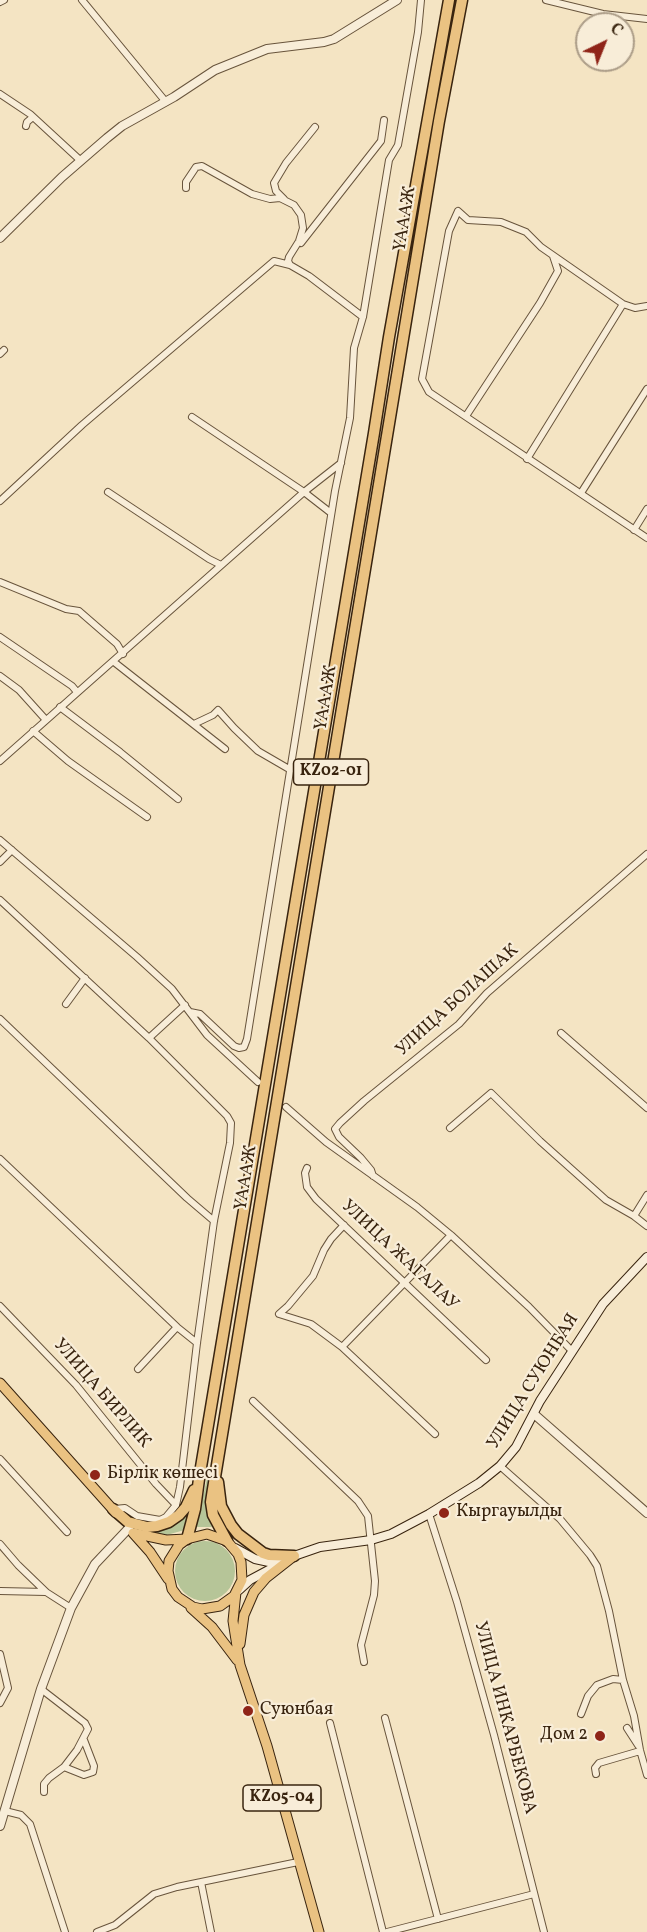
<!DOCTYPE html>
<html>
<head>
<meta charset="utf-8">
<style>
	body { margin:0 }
	#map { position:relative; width:647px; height:1932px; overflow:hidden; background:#f4e4c3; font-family:Vollkorn,serif }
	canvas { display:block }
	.north { position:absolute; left:575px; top:12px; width:60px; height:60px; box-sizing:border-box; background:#f8edd8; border:2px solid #ac9d88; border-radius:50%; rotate:43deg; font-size:16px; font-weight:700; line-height:24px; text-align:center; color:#39240f }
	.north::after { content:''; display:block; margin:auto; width:21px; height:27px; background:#8f2418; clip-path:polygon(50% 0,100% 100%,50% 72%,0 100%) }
</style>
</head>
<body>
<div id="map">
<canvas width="647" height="1932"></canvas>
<div class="north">С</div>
</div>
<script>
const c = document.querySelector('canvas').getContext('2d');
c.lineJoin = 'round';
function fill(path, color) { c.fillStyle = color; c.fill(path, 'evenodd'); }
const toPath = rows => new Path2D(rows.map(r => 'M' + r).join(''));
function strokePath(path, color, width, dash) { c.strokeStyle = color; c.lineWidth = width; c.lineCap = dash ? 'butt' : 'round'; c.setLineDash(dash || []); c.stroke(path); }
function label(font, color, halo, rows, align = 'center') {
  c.font = font + ' Vollkorn,serif'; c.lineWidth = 4.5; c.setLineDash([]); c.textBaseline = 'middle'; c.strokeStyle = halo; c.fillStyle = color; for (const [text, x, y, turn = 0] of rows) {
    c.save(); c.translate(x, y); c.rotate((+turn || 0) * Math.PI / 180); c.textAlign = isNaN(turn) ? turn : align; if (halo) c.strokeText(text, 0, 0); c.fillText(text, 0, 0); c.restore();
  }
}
fill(toPath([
	[210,1465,207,1513,212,1527,196,1527],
	[192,1504,184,1530,181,1531,163,1536,148,1532,166,1529,174,1525],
	'175 1571a30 30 0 1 1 60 0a30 30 0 1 1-60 0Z'
]), '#b6c598');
const minor = toPath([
	[82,0,166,102],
	[546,0,603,14,647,19],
	[0,2,4,0],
	[0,94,30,114,81,161],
	[26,126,27,122,33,117],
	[186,188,186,182,196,167,202,166,252,194,270,199,280,198,294,205,301,215,303,228,299,241,289,257,288,261,290,265],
	[284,199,276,191,274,183,286,163,315,127],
	[301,243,381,141,384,120],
	[647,306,635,308,623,304,541,247,526,232,501,222,468,220,458,211,449,231,422,379,429,392,647,538],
	[0,354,4,350],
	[466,416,540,303,558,271,553,256],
	[527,459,623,304],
	[108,492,209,559,221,565],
	[581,493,647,389],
	[0,501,82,425,274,261,290,265,309,276,363,317],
	[331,513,304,492,341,463],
	[634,530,647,509],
	[0,582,66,609,79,611,117,644,123,654],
	[0,637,72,686,77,692],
	[114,662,225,749],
	[0,676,19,690,46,720],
	[60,707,120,752,178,799],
	[194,724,213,715,218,710,234,728,258,751,289,769],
	[33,731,68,761,147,817],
	[0,761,304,492,192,417],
	[0,840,137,957,172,989,207,1035,258,1082],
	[0,862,12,850],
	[0,900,149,1038,227,1116,231,1123,230,1143,214,1221,197,1343,180,1487,176,1505,166,1517,160,1520,137,1516,125,1508,114,1509],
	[66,1004,85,978],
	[190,1012,200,1014,234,1046,239,1048,244,1047,247,1039,335,491,350,418,354,348,363,317,389,160,398,145,418,32,421,0],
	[0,1019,187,1198,214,1221],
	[561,1033,647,1108],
	[149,1038,185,1005],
	[286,1107,326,1142,417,1207,451,1235,529,1307,572,1351],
	[450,1128,491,1093,540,1141,606,1200,634,1216,647,1226],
	[0,1159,177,1327,197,1343],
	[307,1168,305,1173,307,1187,316,1199,486,1360],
	[373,1176,371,1170,361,1158,339,1137,335,1129,340,1123,364,1101,459,1024,487,993,647,854],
	[634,1216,647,1195],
	[344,1225,331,1239,324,1250,313,1276,288,1306,279,1314,311,1324,342,1347,435,1434],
	[0,1306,76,1385,156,1484,176,1505],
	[342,1347,451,1235],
	[138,1369,177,1327],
	[253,1401,358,1501,368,1516,375,1581,374,1595,361,1645,364,1662],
	[0,1459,67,1532],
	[500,1466,560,1519,590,1555,597,1566,609,1611,623,1680,634,1716,640,1750,647,1775],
	[429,1514,457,1602,494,1735,544,1932],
	[0,1544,18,1565,46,1592],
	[0,1591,46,1592,71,1608],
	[0,1654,8,1688,0,1703],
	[41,1689,85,1723,88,1729,77,1750,64,1767,49,1778,44,1784,44,1792],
	[581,1714,588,1696,597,1685,613,1679,623,1680],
	[385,1718,438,1919],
	[330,1723,383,1932],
	[627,1728,638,1745],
	[64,1767,84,1775,93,1772,94,1766,84,1740],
	[596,1774,595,1768,599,1763,640,1751],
	[5,1811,21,1815,30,1824,65,1932],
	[201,1882,211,1932],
	[97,1932,115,1925,154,1894,177,1887,298,1862],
	[387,1932,534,1894]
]);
const tertiary = toPath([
	[0,238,62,177,107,138,122,126,174,97,215,70,267,49,324,42,334,39,397,0],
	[534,1414,647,1513],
	[0,1826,41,1689,71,1608,95,1564,129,1528]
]);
const secondary = toPath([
	[235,1548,255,1559,269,1562,294,1556,320,1547,371,1540,391,1534,429,1514,479,1483,500,1466,516,1447,540,1401,603,1304,647,1257],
	[239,1590,250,1580,278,1565]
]);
const primary = toPath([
	[0,1383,116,1513],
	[133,1533,166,1540,187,1539,207,1534,227,1541,238,1554,241,1562,242,1580,234,1596,220,1606,202,1609,193,1607,178,1597,172,1589,168,1571,169,1561,179,1545,187,1539],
	[133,1533,150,1552,168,1579],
	[236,1592,233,1621,240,1665,267,1746,319,1932],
	[191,1608,212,1627,237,1660],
	[240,1644,244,1615,254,1592,266,1578,294,1556]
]);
const trunk = toPath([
	[218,1482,221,1506,231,1525,238,1534,263,1553,269,1555,294,1556],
	[113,1509,128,1522,147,1527,157,1526,169,1522,179,1515,186,1507,194,1490],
	[187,1539,195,1509,199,1479,374,433,389,337,449,0],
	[227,1541,213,1515,211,1502,213,1489,439,121,462,0]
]);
strokePath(minor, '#68543c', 8);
strokePath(tertiary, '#68543c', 10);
strokePath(secondary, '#39240f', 10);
strokePath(primary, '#39240f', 11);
strokePath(trunk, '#39240f', 13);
strokePath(minor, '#f8edd8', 6);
strokePath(tertiary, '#f8edd8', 8);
strokePath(secondary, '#f8edd8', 8);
strokePath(primary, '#eac282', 9);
strokePath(trunk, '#eac282', 10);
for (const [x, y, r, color] of [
	[95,1475,6,"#8f2418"],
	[444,1513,6,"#8f2418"],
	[248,1711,6,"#8f2418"],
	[600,1736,6,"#8f2418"]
]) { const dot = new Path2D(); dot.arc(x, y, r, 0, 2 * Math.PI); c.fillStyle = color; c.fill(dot); strokePath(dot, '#f8edd8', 2); }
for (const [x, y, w] of [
	[331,772,75],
	[282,1798,78]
]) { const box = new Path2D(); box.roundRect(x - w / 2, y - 13, w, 26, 4.5); c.fillStyle = '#f8edd8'; c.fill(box); strokePath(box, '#39240f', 1.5); }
label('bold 16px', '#39240f', null, [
	["KZ02-01",331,772],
	["KZ05-04",282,1798]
]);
label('18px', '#39240f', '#f8edd8', [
	["ҮАААЖ",406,219,-81],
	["ҮАААЖ",327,698,-81],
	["УЛИЦА БОЛАШАК",458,1001,-42],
	["ҮАААЖ",247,1178,-81],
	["УЛИЦА ЖАГАЛАУ",399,1256,43],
	["УЛИЦА СУЮНБАЯ",534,1382,-58],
	["УЛИЦА БИРЛИК",101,1394,49],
	["УЛИЦА ИНКАРБЕКОВА",504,1718,75]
]);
label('18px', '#39240f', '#f8edd8', [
	["Бірлік көшесі",107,1475],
	["Кыргауылды",456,1513],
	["Суюнбая",260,1711],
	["Дом 2",588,1736,"right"]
], 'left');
</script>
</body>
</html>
